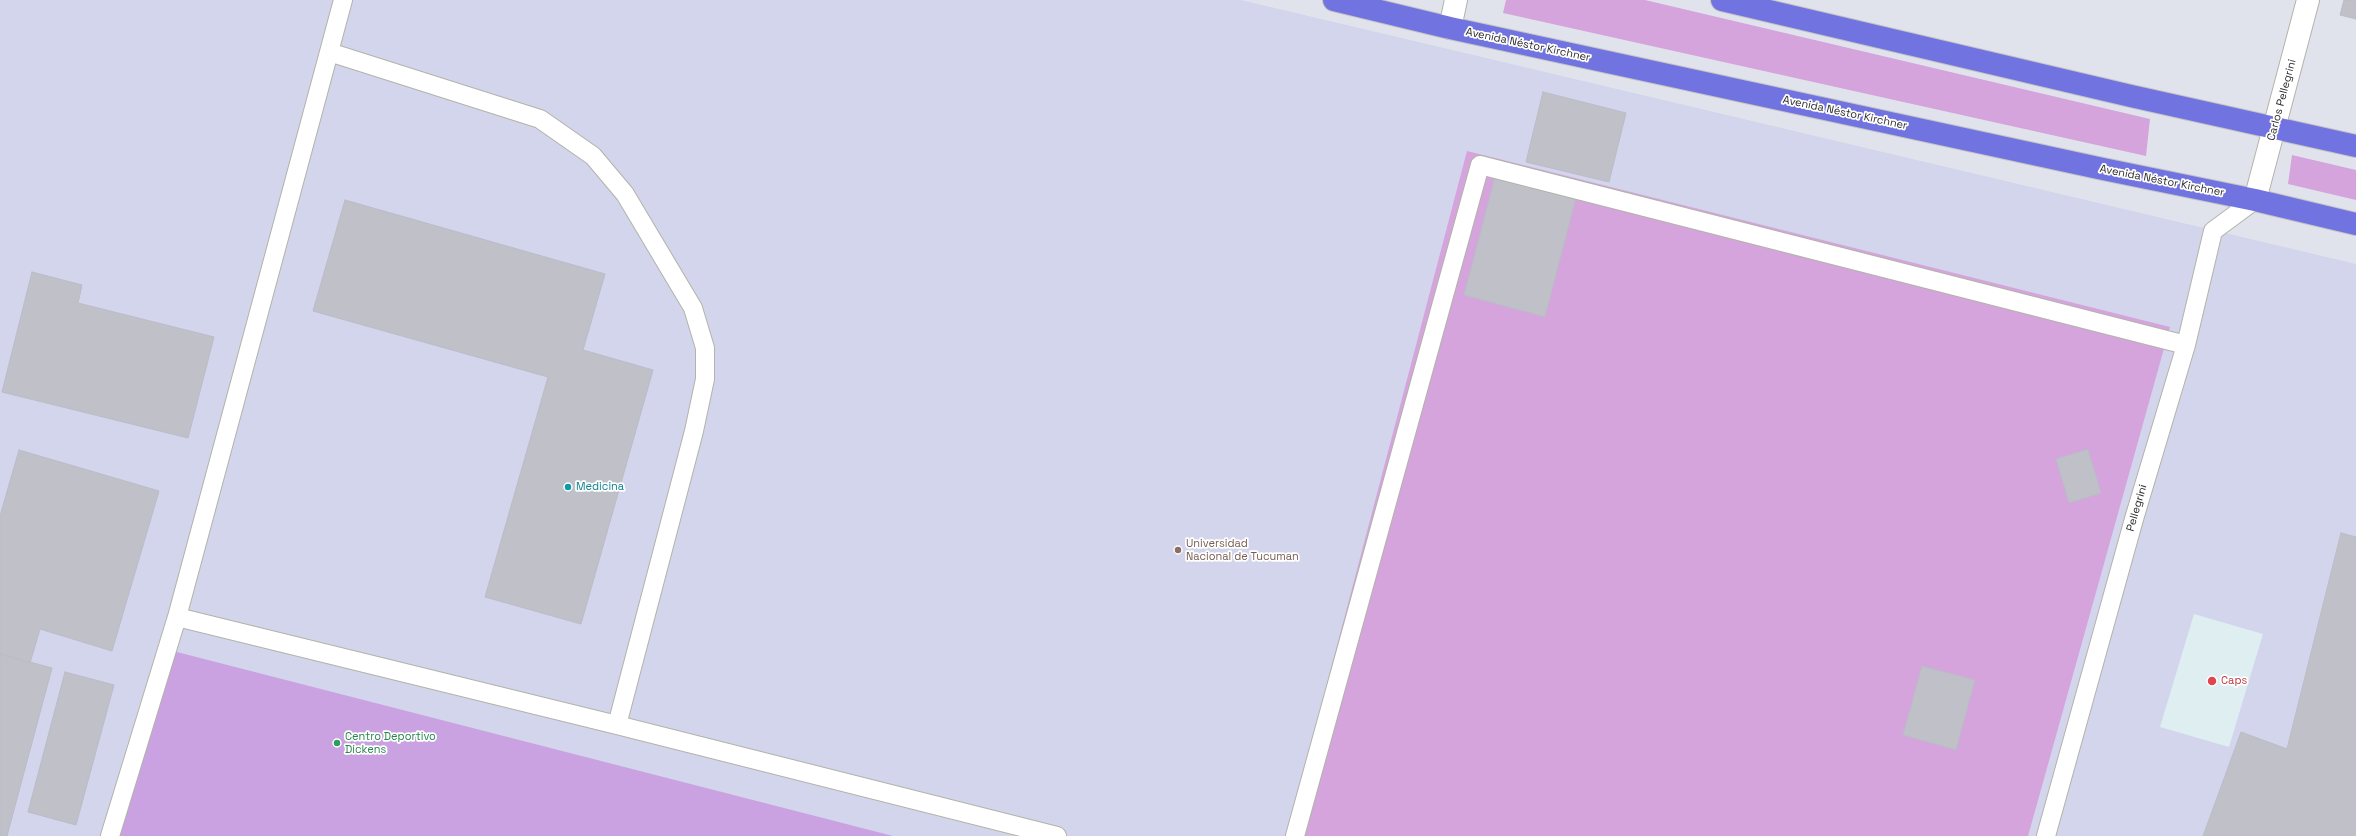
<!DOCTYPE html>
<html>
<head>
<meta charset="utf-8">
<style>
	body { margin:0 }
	canvas { display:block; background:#e1e3ec }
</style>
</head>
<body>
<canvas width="2356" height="836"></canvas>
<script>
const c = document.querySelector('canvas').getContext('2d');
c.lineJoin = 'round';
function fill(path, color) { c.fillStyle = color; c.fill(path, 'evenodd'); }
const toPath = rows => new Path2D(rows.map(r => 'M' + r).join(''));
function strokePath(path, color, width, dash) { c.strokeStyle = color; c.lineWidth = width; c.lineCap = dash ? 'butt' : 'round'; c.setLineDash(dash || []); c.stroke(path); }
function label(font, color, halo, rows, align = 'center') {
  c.font = font + ' "Space Grotesk",sans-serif'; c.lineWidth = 3.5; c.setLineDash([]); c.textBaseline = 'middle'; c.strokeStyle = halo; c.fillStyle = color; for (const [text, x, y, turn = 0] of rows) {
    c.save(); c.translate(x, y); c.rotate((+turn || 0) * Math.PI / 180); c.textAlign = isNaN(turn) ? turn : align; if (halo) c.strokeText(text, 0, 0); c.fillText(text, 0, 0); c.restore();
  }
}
fill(toPath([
	[0,0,1241,0,2356,264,2356,836,0,836]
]), '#d2d5eb');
fill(toPath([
	[2194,614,2263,634,2229,747,2160,727]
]), '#dfeef1');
fill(toPath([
	[1506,0,1645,0,2150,119,2146,156,1503,13],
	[1467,151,2170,327,2028,836,1287,836],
	[2292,155,2356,170,2356,200,2288,184]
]), '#d5a4dc');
fill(toPath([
	[169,650,893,836,117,836]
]), '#caa1e1');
const building = toPath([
	[2344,0,2356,0,2356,19,2340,15,2344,0],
	[1543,92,1626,113,1609,182,1526,162,1543,92],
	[1496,173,1577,194,1545,317,1464,295,1496,173],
	[345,200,605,274,583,350,653,370,581,624,485,597,548,377,313,311,345,200],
	[32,272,82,285,78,303,214,337,188,438,2,392,32,272],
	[2088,449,2101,493,2069,503,2056,459,2088,449],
	[19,450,159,491,112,651,40,629,30,663,0,654,0,516,19,450],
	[2341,533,2356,537,2356,836,2203,836,2241,732,2287,749,2341,533],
	[0,654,52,668,7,836,0,836,0,654],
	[1922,666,1975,680,1956,750,1903,735,1922,666],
	[65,672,114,685,76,825,28,812,65,672]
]);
fill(building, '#bfc0c8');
strokePath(building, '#babcc7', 1);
const lane = toPath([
	[329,52,540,119,593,156,625,194,693,308,705,348,705,379,694,431,617,725],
	[177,617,343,0],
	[110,836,177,617,617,725,1057,836],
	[1295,836,1480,165,2186,345],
	[2046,836,2134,519,2186,345,2213,231,2255,200]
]);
const street = toPath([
	[1450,28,1456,0]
]);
const secondary = toPath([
	[2255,200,2308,0]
]);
const primary = toPath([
	[1334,0,1450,28,2103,169,2255,200,2356,224],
	[1722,0,2131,96,2356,146]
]);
strokePath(lane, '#b3b3aa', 20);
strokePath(street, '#b3b3aa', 24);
strokePath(secondary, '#b3b3aa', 24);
strokePath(primary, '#c4c4c4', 24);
strokePath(lane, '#fff', 18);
strokePath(street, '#fff', 22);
strokePath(secondary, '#fff', 22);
strokePath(primary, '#7173e0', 22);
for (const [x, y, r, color] of [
	[568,487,4,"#0f9aa8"],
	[1178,550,4,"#8d6e63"],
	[2212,681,5,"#e0444e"],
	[337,743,4,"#2e9e5b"]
]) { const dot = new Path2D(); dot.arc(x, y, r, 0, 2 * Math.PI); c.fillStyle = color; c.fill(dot); strokePath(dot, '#fff', 1.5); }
label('11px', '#2c2c2c', '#fff', [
	["Avenida Néstor Kirchner",1528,45,12],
	["Carlos Pellegrini",2282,100,-75],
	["Avenida Néstor Kirchner",1845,113,12],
	["Avenida Néstor Kirchner",2162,181,11],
	["Pellegrini",2137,508,-74]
]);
label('11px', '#0d838f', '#fff', [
	["Medicina",576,487]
], 'left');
label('11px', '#785e54', '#fff', [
	["Universidad",1186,544],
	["Nacional de Tucuman",1186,557]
], 'left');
label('11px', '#be3a42', '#fff', [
	["Caps",2221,681]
], 'left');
label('11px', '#27864d', '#fff', [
	["Centro Deportivo",345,737],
	["Dickens",345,750]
], 'left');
</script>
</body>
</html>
